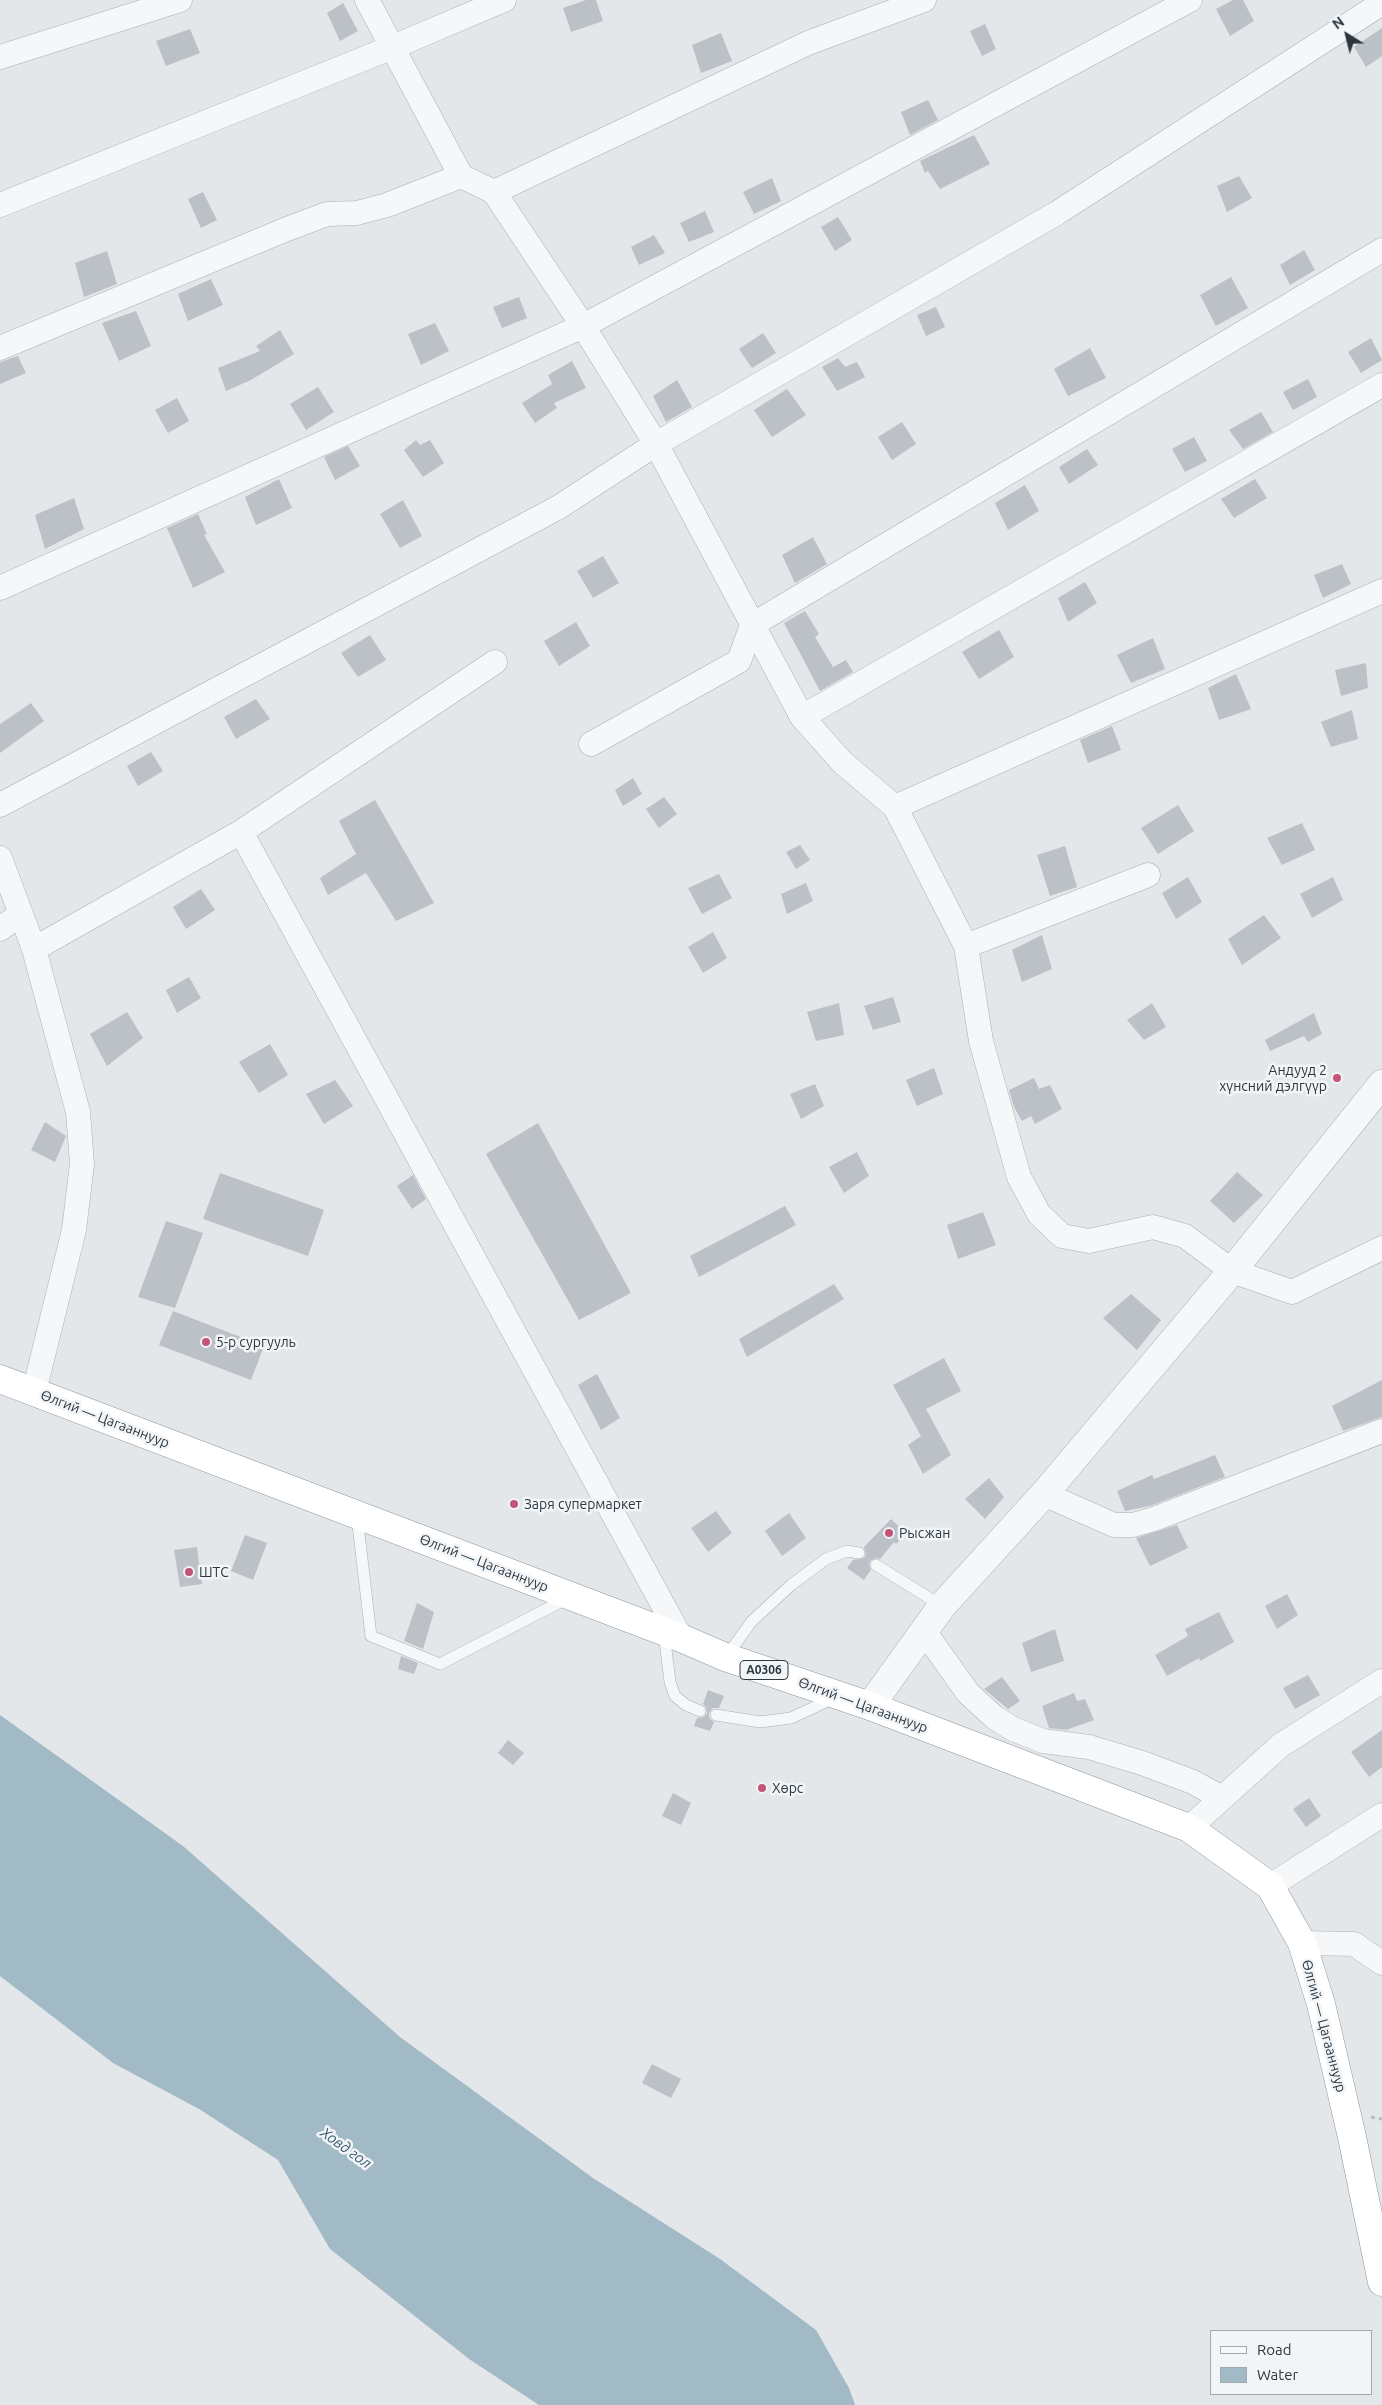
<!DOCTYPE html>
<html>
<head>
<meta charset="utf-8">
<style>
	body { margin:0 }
	#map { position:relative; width:1382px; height:2405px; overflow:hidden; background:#e3e7ea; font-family:Ubuntu,sans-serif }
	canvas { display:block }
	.legend { position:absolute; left:1210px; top:2330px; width:162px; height:65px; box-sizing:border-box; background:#f2f5f7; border:1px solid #a3a9ae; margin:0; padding:6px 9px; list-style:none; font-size:15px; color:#2c3740 }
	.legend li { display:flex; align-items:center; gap:10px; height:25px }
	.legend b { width:25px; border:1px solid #a3a9ae }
	.north { position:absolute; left:1322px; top:10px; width:50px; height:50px; -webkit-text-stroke:4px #f2f5f7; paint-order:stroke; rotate:324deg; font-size:14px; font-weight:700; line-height:20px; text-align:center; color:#2c3740 }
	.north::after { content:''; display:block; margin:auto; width:18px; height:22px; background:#2c3740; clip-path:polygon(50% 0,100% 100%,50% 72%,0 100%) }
</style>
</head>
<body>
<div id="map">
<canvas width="1382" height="2405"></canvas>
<ul class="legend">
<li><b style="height:6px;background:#f5f7f8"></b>Road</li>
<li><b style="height:14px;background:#a2b9c6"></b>Water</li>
</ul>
<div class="north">N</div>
</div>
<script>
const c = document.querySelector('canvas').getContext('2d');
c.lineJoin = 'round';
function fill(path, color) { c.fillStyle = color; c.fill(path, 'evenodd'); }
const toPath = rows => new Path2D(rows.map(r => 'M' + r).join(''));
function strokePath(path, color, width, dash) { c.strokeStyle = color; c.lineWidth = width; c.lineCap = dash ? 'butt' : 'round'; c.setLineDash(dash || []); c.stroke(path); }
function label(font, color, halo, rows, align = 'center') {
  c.font = font + ' Ubuntu,sans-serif'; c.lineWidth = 5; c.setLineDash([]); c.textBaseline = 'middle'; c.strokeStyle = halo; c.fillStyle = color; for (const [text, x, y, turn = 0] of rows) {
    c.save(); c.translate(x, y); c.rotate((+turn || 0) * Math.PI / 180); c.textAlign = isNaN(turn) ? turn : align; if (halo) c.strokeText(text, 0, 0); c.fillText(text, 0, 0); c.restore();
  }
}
fill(toPath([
	[0,1715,183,1846,400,2037,593,2178,720,2259,816,2330,849,2388,855,2405,539,2405,469,2359,330,2249,278,2160,199,2109,113,2063,0,1976]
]), '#a2b9c6');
fill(toPath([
	[586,0,596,0,603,21,571,32,563,8],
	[1233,0,1243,0,1254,21,1230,36,1216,9],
	[343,3,358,31,340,41,327,13],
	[985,24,996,49,982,56,970,31],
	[1382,28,1382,56,1366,67,1354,47],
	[190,29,200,53,166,66,156,41],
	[721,33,732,61,701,73,692,45],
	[928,100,938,120,910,135,901,112],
	[974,135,990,164,940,189,928,171,925,173,920,161],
	[1239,176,1252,198,1227,212,1217,186],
	[772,178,781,201,754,214,743,192],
	[203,192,217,220,201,228,188,199],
	[705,211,714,232,689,242,680,223],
	[838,217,852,240,835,251,821,227],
	[654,235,665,253,639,265,631,247],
	[1304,250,1315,270,1290,285,1280,265],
	[107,251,117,284,84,297,75,263],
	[1231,277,1248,308,1216,326,1200,295],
	[211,279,223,305,188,321,178,294],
	[519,297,527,318,502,328,493,307],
	[936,307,945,327,926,336,917,315],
	[136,311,151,346,119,361,102,323],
	[435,323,449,351,421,365,408,334],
	[280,330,294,354,251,380,226,391,218,368,260,351,256,346],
	[763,333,776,353,752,368,739,349],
	[1371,338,1382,360,1361,373,1348,352],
	[1090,348,1106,378,1068,396,1054,369],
	[18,356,26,373,0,384,0,362],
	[838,358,845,367,857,362,865,377,837,391,822,367],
	[572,361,586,388,554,403,557,408,535,423,522,403,552,384,548,375],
	[1308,379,1317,397,1293,410,1283,392],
	[677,380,692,407,666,422,653,396],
	[318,387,334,412,306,430,290,404],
	[787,389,806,415,772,437,754,410],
	[177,398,189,421,168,433,155,410],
	[1261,412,1273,432,1243,449,1229,430],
	[902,422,916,444,892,460,878,437],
	[1194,437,1207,461,1185,472,1172,449],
	[416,440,420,445,430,440,444,463,423,477,404,450],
	[348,446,360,466,335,480,324,457],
	[1087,449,1098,465,1069,484,1059,467],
	[279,479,292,508,256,525,245,497],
	[1255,479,1267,498,1234,518,1221,499],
	[1025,485,1039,511,1008,530,995,503],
	[74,498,84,529,45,549,35,515],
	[403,500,422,536,400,548,380,514],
	[198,514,207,534,204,535,225,572,193,588,167,528],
	[813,537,827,564,795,583,782,555],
	[603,556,619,583,593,598,577,571],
	[1342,564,1351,584,1323,598,1314,575],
	[1085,582,1097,603,1068,622,1058,598],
	[805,611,819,634,815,637,833,667,846,660,853,672,820,691,784,623],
	[576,622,590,646,559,666,544,641],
	[999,630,1014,657,979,679,962,652],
	[370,635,386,660,358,677,341,653],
	[1153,638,1165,669,1131,683,1117,655],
	[1366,663,1368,688,1341,696,1335,670],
	[1236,674,1251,709,1219,720,1208,688],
	[256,699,270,719,236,739,224,717],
	[31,703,44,721,0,753,0,724],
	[1352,710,1358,739,1331,747,1321,722],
	[1112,726,1121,750,1088,763,1080,740],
	[151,752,163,771,138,786,127,766],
	[633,778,642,794,623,806,615,790],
	[664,797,677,814,659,828,646,809],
	[375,800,434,903,396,921,366,873,328,895,320,878,356,854,339,821],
	[1178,805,1194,831,1158,854,1141,828],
	[1302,823,1315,850,1282,865,1267,838],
	[800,845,810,860,796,869,786,852],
	[1065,846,1077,887,1050,896,1037,855],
	[719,874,732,898,702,914,688,888],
	[1188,877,1202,902,1176,919,1162,893],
	[1333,877,1343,900,1312,918,1300,894],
	[806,883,813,901,787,914,781,894],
	[201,889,215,910,186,929,173,907],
	[1264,915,1281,938,1242,965,1228,939],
	[713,932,727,958,703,973,688,947],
	[1042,935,1052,969,1022,982,1012,950],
	[189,977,201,998,177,1013,166,990],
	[893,997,901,1022,873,1030,864,1006],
	[839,1003,844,1035,816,1041,807,1012],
	[1152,1003,1166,1027,1144,1040,1127,1020],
	[127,1012,143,1038,107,1066,90,1034],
	[1314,1013,1322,1034,1308,1042,1304,1036,1270,1051,1265,1040],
	[270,1044,288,1075,259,1093,239,1062],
	[934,1068,943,1094,917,1106,906,1080],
	[1034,1078,1039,1089,1050,1085,1062,1109,1035,1124,1031,1116,1022,1121,1014,1107,1009,1090],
	[335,1080,353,1106,324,1124,306,1094],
	[815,1084,824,1106,801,1119,790,1094],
	[45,1122,66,1136,55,1162,31,1150],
	[538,1123,631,1293,579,1320,486,1154],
	[857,1152,869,1176,844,1193,829,1167],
	[1237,1172,1263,1195,1234,1223,1210,1201],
	[220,1173,324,1210,308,1256,203,1219],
	[413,1175,426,1199,412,1209,397,1186],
	[785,1206,796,1225,699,1277,690,1256],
	[983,1212,996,1245,958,1259,947,1225],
	[166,1221,203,1233,175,1308,138,1297],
	[834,1284,844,1299,747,1357,739,1339],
	[1131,1294,1161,1320,1137,1350,1103,1318],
	[173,1311,264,1346,251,1380,159,1345],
	[944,1358,961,1391,926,1409,951,1455,923,1474,908,1445,921,1436,893,1385],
	[597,1374,620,1418,601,1430,578,1385],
	[1382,1380,1382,1417,1343,1431,1332,1406],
	[1215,1455,1225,1477,1150,1506,1125,1511,1117,1491,1152,1475,1154,1479],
	[989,1478,1004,1497,985,1519,965,1499],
	[716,1511,732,1533,708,1552,691,1528],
	[789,1513,806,1538,782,1556,765,1531],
	[891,1519,906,1533,896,1544,894,1542,880,1559,876,1558,870,1561,869,1565,871,1570,864,1580,847,1568,853,1560,864,1558,866,1554,864,1547],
	[1177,1525,1188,1548,1150,1566,1136,1538],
	[245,1535,267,1543,253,1580,231,1571],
	[197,1547,202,1584,180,1587,174,1550],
	[1287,1594,1298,1615,1277,1629,1265,1606],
	[417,1603,434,1612,423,1649,404,1641],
	[1219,1612,1234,1642,1200,1661,1199,1658,1167,1676,1155,1655,1188,1636,1185,1629],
	[1055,1629,1064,1661,1031,1672,1022,1643],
	[401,1656,418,1663,414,1674,398,1669],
	[1308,1675,1320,1695,1295,1709,1283,1688],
	[1002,1677,1020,1701,1008,1709,984,1689],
	[708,1690,724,1696,719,1708,713,1708,709,1713,709,1718,714,1722,710,1731,694,1726,697,1718,704,1717,707,1713,706,1707,703,1704],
	[1074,1693,1077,1701,1085,1699,1094,1720,1066,1730,1049,1728,1042,1706],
	[1382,1730,1382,1767,1369,1777,1351,1752],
	[508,1740,524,1753,513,1765,498,1753],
	[673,1793,691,1803,681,1825,662,1816],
	[1309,1798,1321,1816,1306,1827,1293,1809],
	[652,2064,681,2079,671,2098,642,2083]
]), '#bbc1c6');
const service = toPath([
	[357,1516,371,1636,440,1664,568,1598],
	[876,1565,942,1606],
	[664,1633,670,1682,675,1696,686,1705,700,1711],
	[726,1657,752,1621,791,1585,826,1559,847,1551,859,1553],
	[716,1715,760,1722,791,1718,834,1698]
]);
const minor = toPath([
	[367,0,461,176,494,192,583,326,656,444,802,717,843,763,895,807,966,946,981,1041,1019,1177,1039,1214,1062,1236,1089,1241,1153,1227,1185,1236,1232,1271,1292,1292,1382,1248],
	[0,57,180,0],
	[494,192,808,43,924,0],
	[0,205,393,47,504,0],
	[0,348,287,229,327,214,357,213,387,205,461,176],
	[0,588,583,326,1190,0],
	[802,717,1382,385],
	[591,744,739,661,752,625,1382,250],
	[0,805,559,507,656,444,1057,213,1382,3],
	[895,807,1382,591],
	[241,832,681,1638],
	[0,858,34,949,78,1112,82,1164,74,1230,34,1392],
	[0,929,21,914],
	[966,946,1148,875],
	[34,949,241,832,495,662],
	[1044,1494,1114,1525,1133,1525,1154,1519,1382,1431],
	[924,1631,968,1693,994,1717,1013,1729,1043,1741,1089,1747,1142,1763,1193,1782,1222,1798],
	[1189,1828,1281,1745,1382,1681],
	[1270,1886,1382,1815],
	[1302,1943,1354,1944,1382,1963]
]);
const tertiary = toPath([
	[870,1706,942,1606,1044,1494,1232,1271,1382,1084]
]);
const trunk = toPath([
	[0,1379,681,1638,725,1657,870,1706,1189,1828,1270,1886,1302,1943,1321,2004,1352,2137,1382,2282]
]);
strokePath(service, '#a8afb4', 12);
strokePath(minor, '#a8afb4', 25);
strokePath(tertiary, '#a8afb4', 29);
strokePath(trunk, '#8c969f', 29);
strokePath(toPath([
	[1371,2117,1382,2119]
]), '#b9bdc1', 3, [4, 4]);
strokePath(service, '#f5f7f8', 11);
strokePath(minor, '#f5f7f8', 24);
strokePath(tertiary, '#f5f7f8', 28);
strokePath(trunk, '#fff', 28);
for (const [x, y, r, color] of [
	[1337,1078,5,"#c25577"],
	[206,1342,5,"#c25577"],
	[514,1504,5,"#c25577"],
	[889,1533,5,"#c25577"],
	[189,1572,5,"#c25577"],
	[762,1788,5,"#c25577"]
]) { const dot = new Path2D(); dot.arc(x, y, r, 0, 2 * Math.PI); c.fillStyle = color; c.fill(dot); strokePath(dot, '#f2f5f7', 2); }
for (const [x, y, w] of [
	[764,1670,48]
]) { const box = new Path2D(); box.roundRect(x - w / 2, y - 9.5, w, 19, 4); c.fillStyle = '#f2f5f7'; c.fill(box); strokePath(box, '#2c3740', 1); }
label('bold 12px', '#2c3740', null, [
	["A0306",764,1670]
]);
label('14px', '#2c3740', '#f2f5f7', [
	["Андууд 2",1327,1070,"right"],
	["хүнсний дэлгүүр",1327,1086,"right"],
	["5-р сургууль",216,1342],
	["Заря супермаркет",524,1504],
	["Рысжан",899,1533],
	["ШТС",199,1572],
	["Хөрс",772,1788]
], 'left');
label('14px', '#2c3740', '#f2f5f7', [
	["Өлгий — Цагааннуур",105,1419,21],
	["Өлгий — Цагааннуур",484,1563,21],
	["Өлгий — Цагааннуур",863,1705,20],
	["Өлгий — Цагааннуур",1324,2026,75]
]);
label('italic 15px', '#3a5b70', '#f2f5f7', [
	["Ховд гол",346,2148,36]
]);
</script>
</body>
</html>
